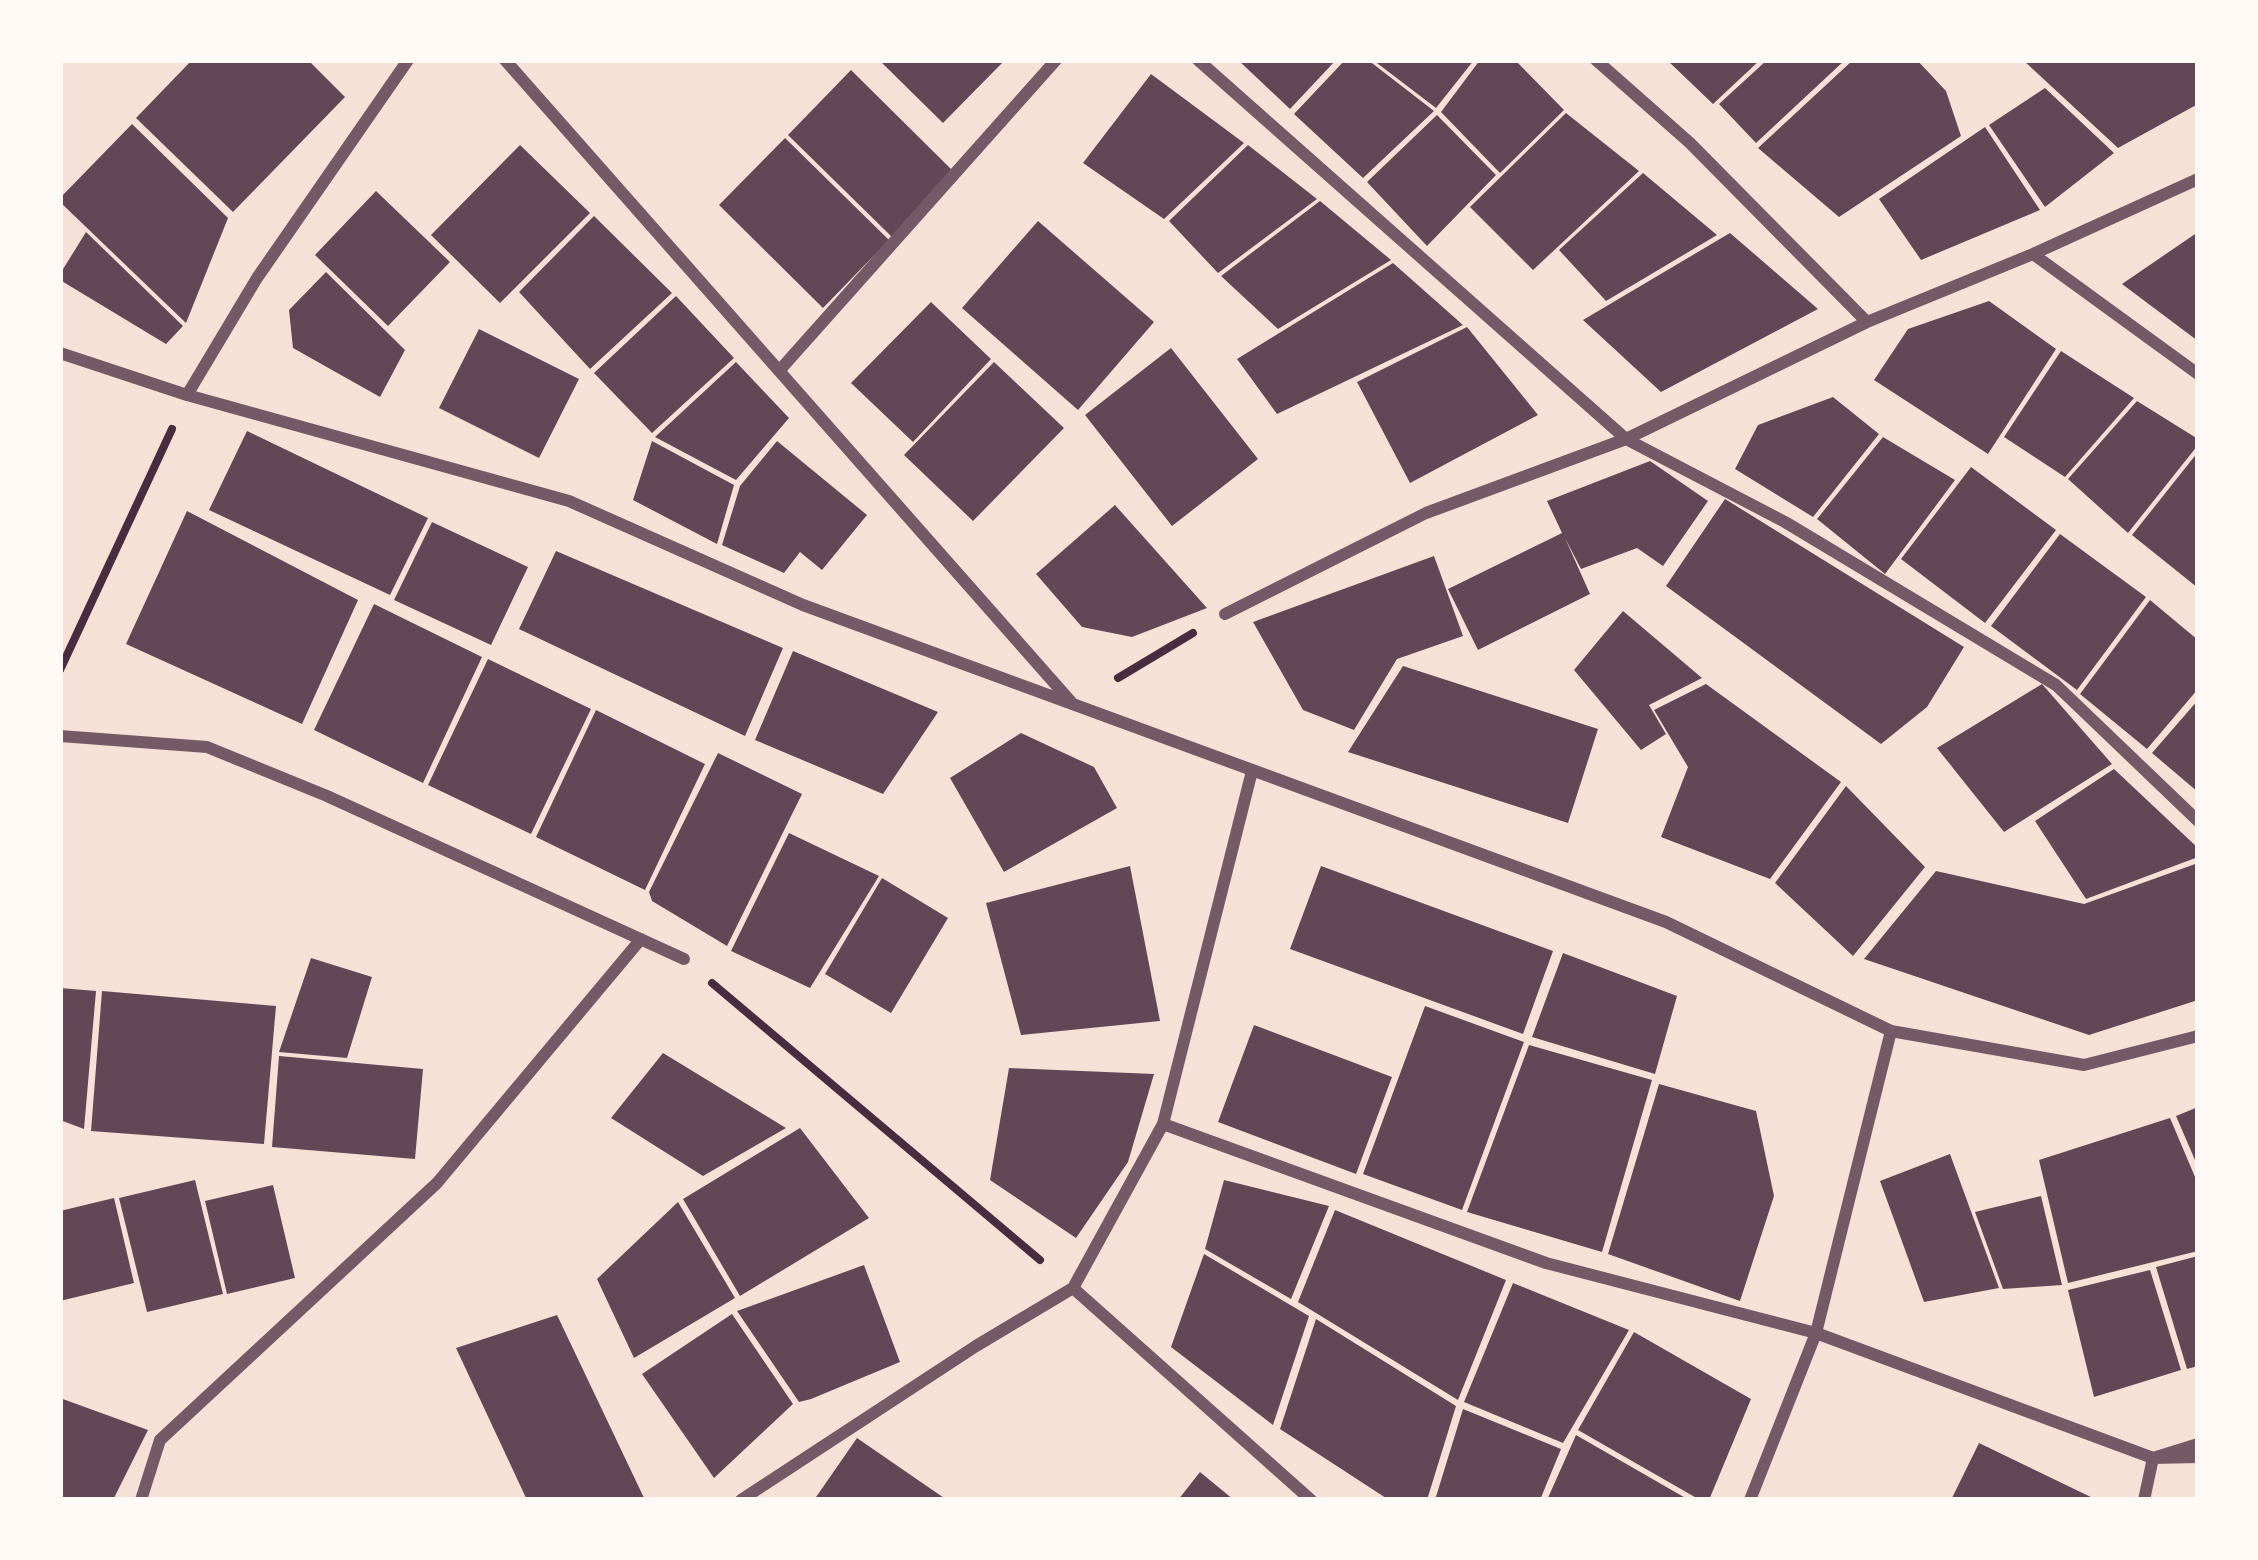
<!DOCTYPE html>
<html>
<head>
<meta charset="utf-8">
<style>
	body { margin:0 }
	#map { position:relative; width:2258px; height:1560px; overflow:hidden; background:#f7e1d7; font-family:"PT Sans",sans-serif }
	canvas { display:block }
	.frame { position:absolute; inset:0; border:63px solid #fffaf5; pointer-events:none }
</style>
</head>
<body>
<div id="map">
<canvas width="2258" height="1560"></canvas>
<div class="frame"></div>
</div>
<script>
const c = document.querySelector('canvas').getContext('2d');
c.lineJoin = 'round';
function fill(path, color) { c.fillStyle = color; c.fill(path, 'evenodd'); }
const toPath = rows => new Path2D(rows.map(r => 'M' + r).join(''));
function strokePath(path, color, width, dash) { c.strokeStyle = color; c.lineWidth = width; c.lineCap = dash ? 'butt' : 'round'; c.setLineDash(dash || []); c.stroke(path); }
fill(toPath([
	[192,60,308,60,345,97,233,212,136,118],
	[879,60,1005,60,943,123],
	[1238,60,1336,60,1290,109],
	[1345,60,1368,60,1434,111,1363,178,1294,114],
	[1373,60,1474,60,1436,108],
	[1480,60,1515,60,1564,110,1500,173,1441,112],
	[1667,60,1760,60,1713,104],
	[1767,60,1845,60,1756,143,1719,104],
	[1853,60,1917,60,1946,91,1961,136,1839,217,1758,148],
	[2023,60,2198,60,2198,104,2118,148],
	[851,70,955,173,892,237,788,135],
	[1151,74,1244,143,1164,219,1083,163],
	[2045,88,2114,153,2045,207,1989,125],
	[1566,113,1639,171,1533,270,1470,207],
	[1437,115,1496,175,1427,246,1367,182],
	[132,124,228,218,186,323,60,202,60,198],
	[1985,127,2040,210,1921,260,1879,199],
	[785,138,889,240,823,308,719,205],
	[520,145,590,213,500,303,431,235],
	[1248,145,1317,199,1218,273,1169,221],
	[1643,173,1717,235,1606,301,1559,250],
	[376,191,450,262,388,326,315,255],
	[1320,201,1391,260,1278,329,1221,276],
	[594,216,672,293,590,369,519,292],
	[1038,221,1154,322,1078,410,962,308],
	[86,232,183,326,166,344,60,280,60,274],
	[2198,232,2198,341,2122,284],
	[1730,233,1818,309,1661,392,1583,320],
	[1393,263,1463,325,1277,414,1237,359],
	[326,272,405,350,380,397,293,348,289,310],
	[676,296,734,358,652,433,594,373],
	[1989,301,2056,349,1988,454,1874,380,1908,329],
	[931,302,991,359,913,442,851,383],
	[1467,327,1538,415,1410,483,1357,382],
	[479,329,579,379,539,458,439,408],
	[1171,348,1258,459,1172,526,1085,415],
	[2061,351,2134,398,2065,477,2004,437],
	[736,362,789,418,736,480,655,437],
	[994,362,1064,428,973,521,904,455],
	[1833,397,1879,434,1813,517,1735,469,1758,425],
	[2137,401,2198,439,2198,445,2128,533,2068,479],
	[247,431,428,518,390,595,209,510],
	[1883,437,1955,480,1885,574,1817,519],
	[652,441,734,485,717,544,633,500],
	[777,441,867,515,822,570,800,552,784,573,722,545,740,486],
	[2198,452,2198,588,2132,535],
	[1650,461,1708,501,1663,566,1637,548,1581,569,1565,538,1590,594,1478,650,1448,589,1562,533,1547,501],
	[1971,467,2056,530,1985,623,1901,559],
	[1725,499,1964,647,1927,707,1881,744,1666,586],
	[1115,505,1207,608,1132,637,1082,627,1036,574],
	[187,511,358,600,302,724,126,644],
	[432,522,528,567,491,645,394,600],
	[2060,534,2146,597,2077,690,1991,626],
	[556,551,783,648,745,736,519,629],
	[1434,556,1463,636,1397,659,1354,730,1303,710,1253,622],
	[2150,600,2198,640,2198,689,2147,749,2080,694],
	[374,604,482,657,423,783,314,730],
	[1623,611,1702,678,1649,705,1666,734,1641,750,1574,670],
	[793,651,938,712,883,794,755,740],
	[488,659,591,709,531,834,428,785],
	[1403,666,1598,729,1568,823,1348,752],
	[1706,684,1841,782,1770,879,1661,837,1688,767,1654,710],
	[2042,684,2112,764,2004,832,1937,748],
	[2198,700,2198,792,2152,753],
	[596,710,705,764,645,890,536,837],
	[1021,733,1094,767,1117,808,1004,872,950,778],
	[718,753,802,794,727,946,652,901,649,892],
	[2114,769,2198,848,2198,857,2086,899,2035,821],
	[1846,786,1925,867,1853,956,1775,883],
	[789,833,879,876,810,988,731,951],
	[2198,863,2198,1000,2089,1035,1864,959,1936,871,2084,904],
	[1130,866,1160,1021,1021,1035,986,903],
	[1321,866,1553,951,1523,1034,1290,949],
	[882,878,948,918,891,1013,825,974],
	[1563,953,1677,996,1655,1074,1532,1037],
	[311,958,372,977,347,1058,279,1052],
	[60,988,96,991,84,1129,60,1120],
	[102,991,276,1006,264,1144,91,1131],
	[1425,1006,1524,1042,1462,1210,1363,1174],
	[1254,1025,1392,1077,1356,1174,1218,1122],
	[1529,1045,1652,1080,1602,1252,1467,1212],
	[663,1053,786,1128,703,1176,611,1118],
	[279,1056,423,1069,415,1159,272,1147],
	[1009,1068,1154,1074,1128,1162,1076,1238,990,1180],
	[1659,1084,1756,1111,1774,1196,1740,1301,1608,1254],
	[2198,1107,2198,1167,2176,1116],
	[2170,1118,2198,1184,2198,1251,2068,1283,2039,1160],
	[800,1128,869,1218,740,1296,683,1199],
	[1950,1154,1999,1288,1924,1302,1880,1181],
	[195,1180,223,1294,147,1312,119,1198],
	[1224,1180,1329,1206,1291,1299,1205,1249],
	[273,1185,295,1278,227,1294,205,1201],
	[2041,1196,2062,1285,2003,1289,1975,1212],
	[114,1198,134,1283,60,1301,60,1211],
	[678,1202,735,1298,634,1358,597,1279],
	[1335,1210,1506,1280,1458,1400,1298,1302],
	[1204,1254,1309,1316,1273,1425,1171,1347],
	[2198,1256,2198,1366,2187,1369,2156,1267],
	[864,1265,900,1362,811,1399,799,1402,737,1311],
	[2150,1270,2181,1370,2094,1397,2068,1290],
	[1513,1283,1629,1330,1563,1443,1464,1402],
	[732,1314,793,1404,714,1478,642,1374],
	[557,1315,645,1500,527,1500,456,1348],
	[1316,1319,1456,1406,1427,1500,1389,1500,1280,1429],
	[1634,1332,1751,1399,1709,1500,1700,1500,1578,1430],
	[60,1398,148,1430,113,1500,60,1500],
	[1463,1409,1561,1449,1540,1500,1435,1500],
	[1576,1435,1689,1500,1547,1500],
	[857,1438,947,1500,814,1500],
	[1979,1443,2097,1500,1951,1500],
	[1200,1472,1234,1500,1178,1500]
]), '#644757');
strokePath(toPath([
	[60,670,172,429],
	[1118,678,1193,633],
	[712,983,1040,1260]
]), '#4a2c40', 8);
strokePath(toPath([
	[505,60,1072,703],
	[1198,60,1626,439,1785,522,2056,685,2198,821],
	[1596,60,1690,143,1867,322],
	[2033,254,2198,374],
	[60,353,187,395,569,501,803,605,1666,922,1891,1031,2084,1065,2198,1036],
	[779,371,1056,60],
	[187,395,257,278,408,60],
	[1225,614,1426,513,1626,439,1867,322,2033,254,2198,179],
	[60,736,207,747,327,796,684,959],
	[1163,1124,1546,1263,1816,1333,2153,1458,2198,1457],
	[1073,1288,1163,1124,1252,771],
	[1073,1288,1311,1500],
	[141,1500,160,1440,437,1183,641,939],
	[741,1500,976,1346,1073,1288],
	[1750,1500,1816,1333,1891,1031],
	[2144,1500,2153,1458,2198,1444]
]), '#755966', 12);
</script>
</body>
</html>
